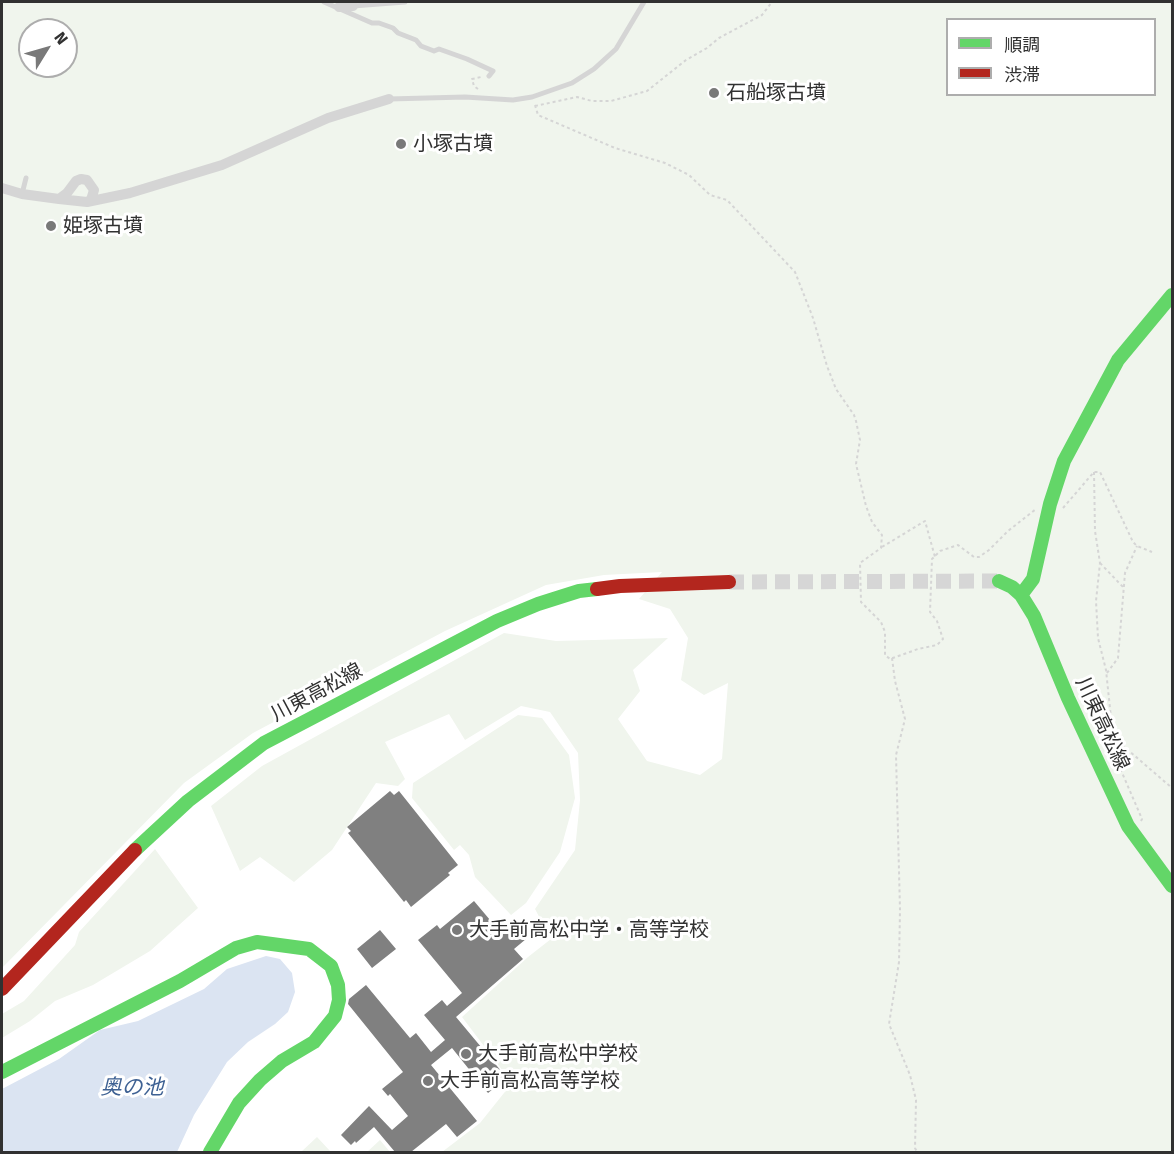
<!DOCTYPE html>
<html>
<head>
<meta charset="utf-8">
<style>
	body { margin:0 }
	#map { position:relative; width:1174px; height:1154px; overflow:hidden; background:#fff; font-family:"Fira Sans","Noto Sans JP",sans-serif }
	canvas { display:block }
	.frame { position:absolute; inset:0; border:3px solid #313131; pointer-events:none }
	.legend { position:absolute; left:946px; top:18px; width:210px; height:78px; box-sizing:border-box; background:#fff; border:2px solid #adadad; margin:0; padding:8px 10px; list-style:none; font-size:18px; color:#313131 }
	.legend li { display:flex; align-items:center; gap:12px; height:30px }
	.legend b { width:30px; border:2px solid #adadad }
	.north { position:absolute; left:18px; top:18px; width:60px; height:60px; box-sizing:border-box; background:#fff; border:2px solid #adadad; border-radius:50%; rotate:53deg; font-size:16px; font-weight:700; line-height:24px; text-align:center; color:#313131 }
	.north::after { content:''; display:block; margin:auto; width:21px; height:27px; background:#797979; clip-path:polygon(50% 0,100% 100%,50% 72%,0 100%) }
</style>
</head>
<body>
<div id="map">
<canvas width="1174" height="1154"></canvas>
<div class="frame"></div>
<ul class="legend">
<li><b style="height:8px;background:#63d668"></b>順調</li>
<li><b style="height:8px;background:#b3261e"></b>渋滞</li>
</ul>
<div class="north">N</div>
</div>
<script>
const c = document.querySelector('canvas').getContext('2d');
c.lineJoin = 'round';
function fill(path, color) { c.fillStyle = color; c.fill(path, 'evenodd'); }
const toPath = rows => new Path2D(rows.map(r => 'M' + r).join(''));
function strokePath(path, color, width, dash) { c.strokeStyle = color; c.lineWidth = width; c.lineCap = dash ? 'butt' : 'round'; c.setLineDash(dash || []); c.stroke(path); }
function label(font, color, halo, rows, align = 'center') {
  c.font = font + ' "Fira Sans","Noto Sans JP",sans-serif'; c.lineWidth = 6; c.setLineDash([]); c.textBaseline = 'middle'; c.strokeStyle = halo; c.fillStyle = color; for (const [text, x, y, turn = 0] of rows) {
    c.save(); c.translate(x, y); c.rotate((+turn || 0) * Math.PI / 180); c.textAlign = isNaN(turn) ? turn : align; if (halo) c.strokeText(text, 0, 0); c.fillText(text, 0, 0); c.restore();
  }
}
fill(toPath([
	[2,2,1172,2,1172,1152,442,1152,480,1123,512,1083,462,1017,528,957,551,939,535,909,575,850,580,800,578,753,550,712,521,706,465,740,449,714,385,742,405,779,398,786,376,783,332,850,294,882,260,857,240,871,211,806,262,766,504,633,556,641,668,638,633,670,640,691,618,719,647,761,700,775,722,759,728,683,704,695,681,680,688,638,670,609,639,599,662,572,604,575,546,585,445,631,253,733,184,783,2,968],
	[948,20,1154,20,1154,94,948,94],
	[30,30,66,30,66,66,30,66],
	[518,715,542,718,569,755,575,798,560,852,526,903,511,915,475,877,469,855,460,845,454,850,412,798,413,783],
	[155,849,198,908,150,951,93,985,55,1001,30,1021,2,1038,2,1014,24,1001,75,945,79,932],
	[317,1137,331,1152,301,1152],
	[380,1140,390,1152,367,1152]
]), '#f0f5ed');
fill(toPath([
	[266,956,280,959,292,973,295,992,288,1012,275,1024,248,1042,227,1062,194,1115,177,1152,2,1152,2,1089,59,1059,100,1030,138,1021,204,989,227,969]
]), '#dbe4f2');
fill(toPath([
	[390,791,394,795,399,791,458,865,448,873,450,875,411,907,406,900,404,902,348,833,351,831,347,827],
	[474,901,501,933,514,923,526,939,514,949,523,959,456,1017,507,1078,488,1093,452,1048,431,1065,477,1121,457,1137,446,1124,411,1152,395,1152,374,1127,356,1143,355,1141,351,1145,341,1135,369,1106,392,1130,408,1116,390,1094,388,1096,382,1089,403,1072,348,1004,349,999,366,985,410,1038,416,1033,431,1052,445,1040,424,1015,442,1000,447,1006,462,993,418,940,437,925,440,929],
	[380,930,396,949,372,968,357,949]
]), '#808080');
strokePath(toPath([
	[729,582,999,581]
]), '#d6d6d6', 15, [15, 8]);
strokePath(toPath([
	[478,89,474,86,472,79,481,77],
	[535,105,538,115,615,148,665,163,689,175,710,195,727,200,795,272,813,318,827,366,836,389,854,415,856,421,860,440,856,464,866,506,872,522,882,535,881,548,860,563,861,602,881,622,885,632,885,655,890,659,918,649,937,645,943,639,937,621,930,612,932,559,940,551,958,545,974,557,979,557,989,550,1008,531,1036,509],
	[535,106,577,97,592,101,611,101,647,91,686,60,707,48,719,38,762,15,772,2],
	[1094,472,1095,531,1100,563,1096,601,1098,638,1106,670,1113,737,1120,768,1142,819,1141,821],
	[1063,508,1094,472,1100,472,1133,542,1137,546,1152,552],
	[882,547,925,521,935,557],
	[1100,563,1123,587],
	[892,658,895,681,905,719,896,755,900,910,899,962,889,1024,910,1075,916,1100,915,1148,917,1152],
	[1107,673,1118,658,1125,573,1137,546],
	[1113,737,1172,788]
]), '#d5d5d5', 2, [3, 3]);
strokePath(toPath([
	[324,2,372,23,379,23,393,28,398,33,416,40,421,46,434,51,439,49,467,59,493,71,489,76],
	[353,6,405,2],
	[389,99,465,97,513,100,532,97,572,83,594,69,616,49,644,2],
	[22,194,26,178]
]), '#d5d5d5', 5);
strokePath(toPath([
	[339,7,353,6],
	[2,188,22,194,59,199,87,202,91,200,94,190,87,180,81,179,76,181,67,193,59,199],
	[87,202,130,193,222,165,328,118,389,99]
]), '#d5d5d5', 10);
strokePath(toPath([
	[999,581,1012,587,1021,595,1034,616,1068,698,1128,826,1172,886],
	[1021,595,1033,579,1050,504,1064,461,1118,360,1172,295],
	[135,850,188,801,264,743,497,621,538,604,579,591,597,589],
	[2,1072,180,981,236,948,257,942,309,949,331,966,338,985,339,1000,335,1016,314,1042,282,1061,260,1080,239,1103,210,1152]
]), '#63d668', 14);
strokePath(toPath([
	[597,589,620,586,729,582],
	[2,989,135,850]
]), '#b3261e', 14);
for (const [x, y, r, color] of [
	[714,93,6,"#797979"],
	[401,144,6,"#797979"],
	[51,226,6,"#797979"],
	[457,930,6,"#797979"],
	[466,1054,6,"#797979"],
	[428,1081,6,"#797979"]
]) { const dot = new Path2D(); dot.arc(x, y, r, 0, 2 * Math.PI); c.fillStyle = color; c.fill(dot); strokePath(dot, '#fff', 2); }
label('20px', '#313131', '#fff', [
	["石船塚古墳",726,93],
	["小塚古墳",413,144],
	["姫塚古墳",63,226],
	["大手前高松中学・高等学校",469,930],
	["大手前高松中学校",478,1054],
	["大手前高松高等学校",440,1081]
], 'left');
label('20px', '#313131', '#fff', [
	["川東高松線",317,693,-28],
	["川東高松線",1102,724,65]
]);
label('italic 21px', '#3e6193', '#fff', [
	["奥の池",132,1088]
]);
</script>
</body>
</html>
